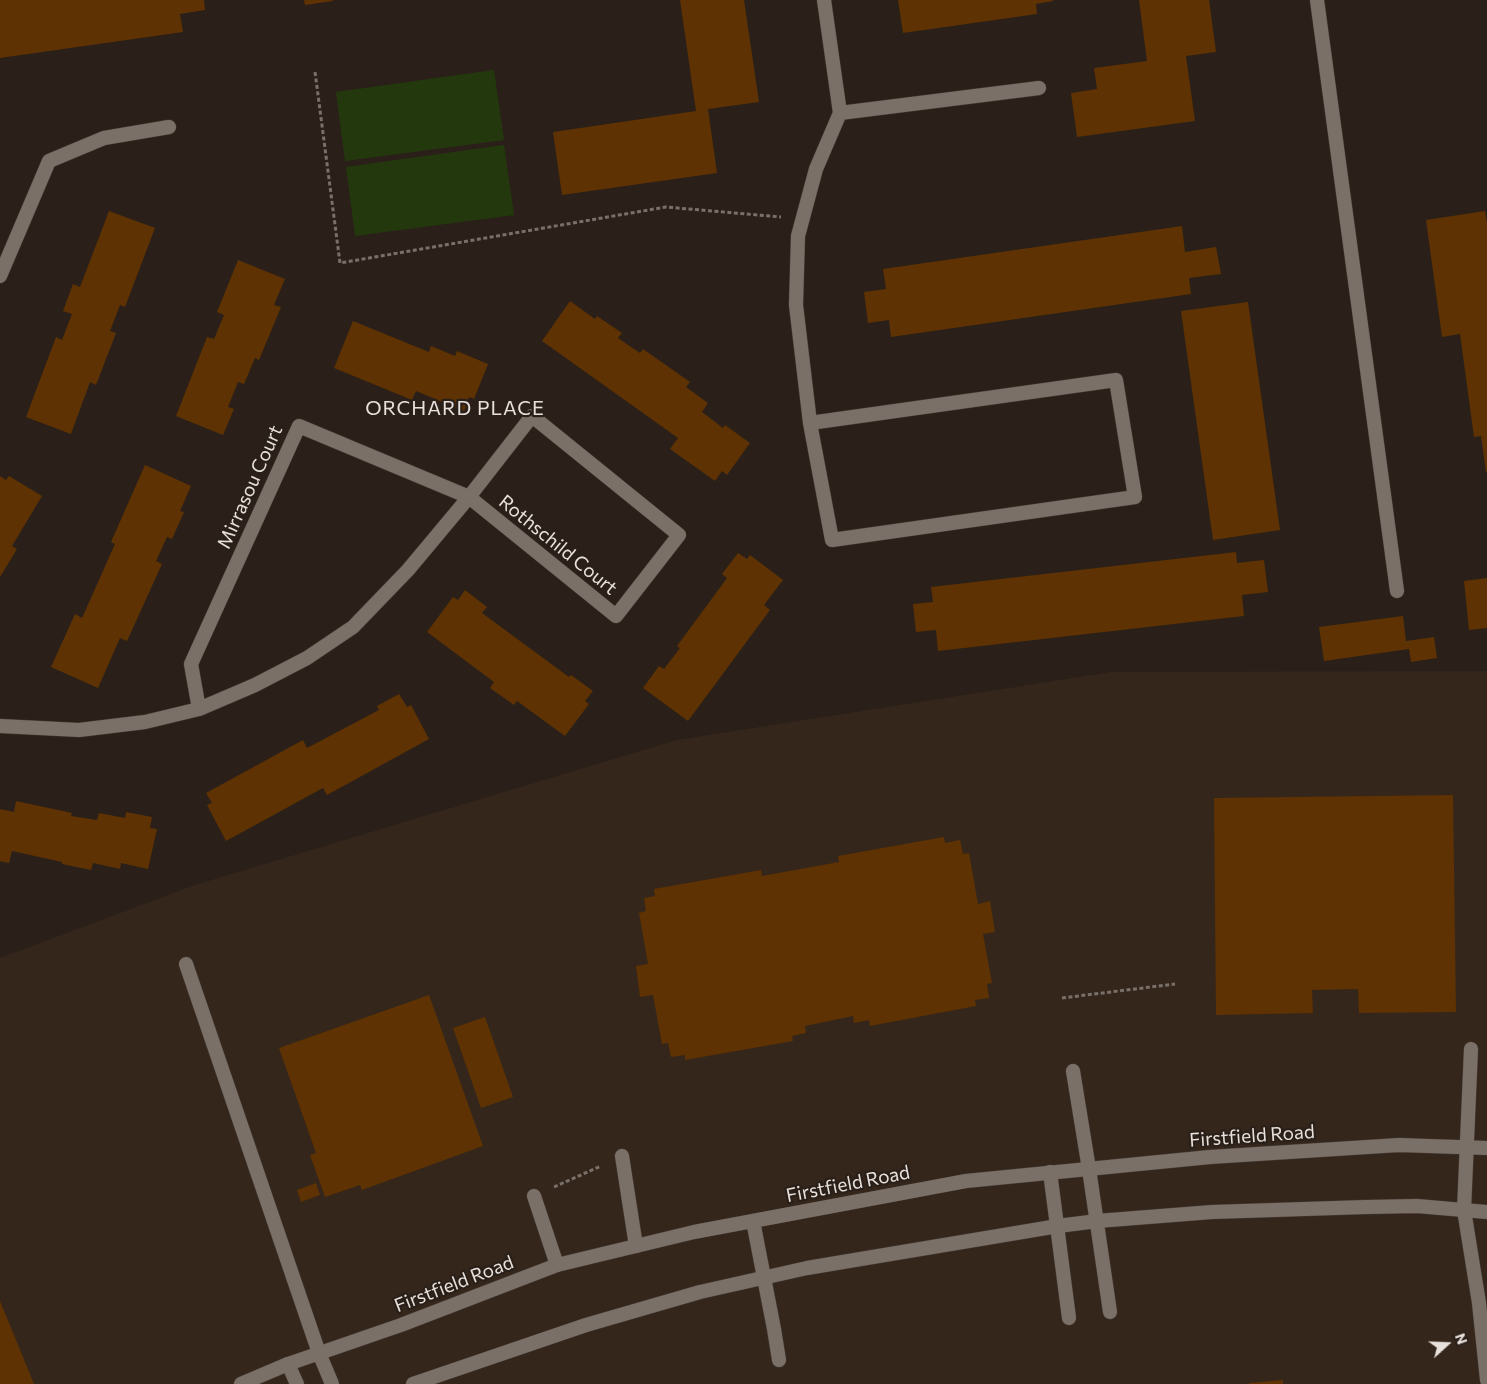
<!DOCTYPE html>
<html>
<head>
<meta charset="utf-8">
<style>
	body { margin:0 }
	#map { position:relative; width:1487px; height:1384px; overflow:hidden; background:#2a2019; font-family:Commissioner,sans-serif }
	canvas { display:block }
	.north { position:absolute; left:1422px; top:1319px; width:50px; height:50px; -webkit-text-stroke:4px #2a2019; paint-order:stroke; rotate:70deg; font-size:14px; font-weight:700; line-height:20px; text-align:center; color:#e7e0db }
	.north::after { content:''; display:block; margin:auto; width:18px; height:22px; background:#e7e0db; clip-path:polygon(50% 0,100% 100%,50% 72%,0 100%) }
</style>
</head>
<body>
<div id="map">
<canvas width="1487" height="1384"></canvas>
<div class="north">N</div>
</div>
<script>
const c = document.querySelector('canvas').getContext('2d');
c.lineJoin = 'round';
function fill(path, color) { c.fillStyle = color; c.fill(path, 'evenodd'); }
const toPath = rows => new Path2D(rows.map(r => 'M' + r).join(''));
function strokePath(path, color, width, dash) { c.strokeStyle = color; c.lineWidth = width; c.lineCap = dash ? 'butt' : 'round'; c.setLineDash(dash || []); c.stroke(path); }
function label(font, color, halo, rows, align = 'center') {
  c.font = font + ' Commissioner,sans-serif'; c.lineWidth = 4.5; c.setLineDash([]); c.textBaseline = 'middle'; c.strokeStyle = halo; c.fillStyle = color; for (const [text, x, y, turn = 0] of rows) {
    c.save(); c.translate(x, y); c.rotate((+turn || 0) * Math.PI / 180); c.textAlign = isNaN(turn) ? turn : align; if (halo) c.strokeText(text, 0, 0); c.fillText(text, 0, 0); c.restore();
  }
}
fill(toPath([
	[1487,671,1487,1384,0,1384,0,958,195,885,677,740,1111,672]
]), '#35261b');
fill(toPath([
	[494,70,504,140,345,161,336,92],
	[504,145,514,215,355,236,346,167]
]), '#23390d');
fill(toPath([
	[0,0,204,0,205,10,180,14,183,32,0,58],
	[304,0,333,0,333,1,305,5],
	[680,0,744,0,759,102,708,109,717,173,562,195,553,132,696,111],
	[898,0,1053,0,1053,1,1036,4,1037,14,903,33],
	[1139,0,1209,0,1216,52,1186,56,1195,121,1077,137,1071,93,1097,89,1094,68,1147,61],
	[109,211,155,228,125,307,120,305,110,331,116,333,96,385,90,382,71,434,26,417,56,337,62,340,72,314,63,311,73,284,80,287],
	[1485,211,1487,223,1487,472,1486,472,1481,436,1474,437,1460,334,1442,337,1426,220],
	[1182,226,1185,252,1216,247,1221,274,1189,278,1191,294,891,337,889,320,868,323,864,292,886,289,883,269],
	[238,260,285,279,274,305,281,307,259,360,255,358,244,384,238,382,228,407,234,409,223,435,176,416,207,337,214,339,224,315,217,312],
	[570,301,595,319,597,316,622,333,618,338,640,353,643,349,690,382,686,387,708,403,702,412,723,428,725,425,750,443,727,475,722,471,715,481,670,449,678,438,542,341],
	[1248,302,1280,530,1213,540,1181,311],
	[353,321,429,352,431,346,455,356,457,351,488,364,474,399,469,397,464,411,416,391,412,400,334,368],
	[145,465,191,486,180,511,184,512,172,539,167,537,156,561,162,564,127,641,120,638,98,688,51,667,75,614,82,618,115,544,111,542],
	[0,476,6,480,9,476,42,496,12,546,17,549,0,577],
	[1236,552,1237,563,1264,560,1268,592,1242,595,1244,616,938,651,936,630,916,632,913,604,933,602,931,587],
	[738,553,747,559,750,555,783,580,764,605,770,610,688,721,643,688,659,666,664,669,680,648,677,646,727,578,722,574],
	[1487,578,1487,628,1469,630,1464,581],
	[465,590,487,607,482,613,569,677,571,675,593,691,585,701,589,704,565,736,517,701,514,705,490,688,494,682,427,632,453,597,458,600],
	[1403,616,1406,641,1434,637,1437,658,1411,662,1409,649,1324,661,1319,627],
	[399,694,407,707,411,705,429,739,327,795,323,788,226,841,207,805,212,803,206,793,303,740,307,748,379,710,377,706],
	[1453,795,1456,1012,1359,1013,1358,989,1312,990,1313,1013,1216,1015,1214,798],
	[16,801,72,813,71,816,97,820,99,813,125,818,126,812,152,817,150,828,157,829,148,869,121,863,120,869,93,863,91,870,62,864,62,862,12,851,9,863,0,861,0,809,14,812],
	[944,837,945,843,960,840,963,854,969,853,978,904,990,901,995,932,983,934,992,983,987,984,989,998,975,1000,976,1006,870,1026,869,1020,854,1023,853,1016,805,1026,806,1033,792,1036,793,1041,685,1060,685,1055,671,1057,668,1043,662,1044,653,995,640,997,636,966,648,964,639,913,646,911,644,898,655,896,654,889,761,870,762,876,839,862,838,856],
	[429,995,483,1146,362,1190,360,1185,325,1197,310,1155,316,1153,279,1048],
	[485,1017,513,1097,481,1108,453,1028],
	[316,1183,320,1195,301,1202,297,1190],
	[0,1301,34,1384,0,1384],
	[1283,1380,1283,1384,1249,1384,1249,1383]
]), '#5e3202');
const service = toPath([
	[1317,0,1397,591],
	[840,113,1039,88],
	[810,423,1116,380,1135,497,832,540,810,423,796,305,798,236,816,169,840,113,824,0],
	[186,964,293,1277,319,1353,332,1384],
	[1471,1049,1464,1210,1479,1303,1487,1380],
	[1073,1071,1089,1169,1110,1312],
	[622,1156,636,1246],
	[1050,1172,1069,1318],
	[534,1196,557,1265],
	[753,1221,774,1329,779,1360],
	[288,1364,297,1384]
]);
const minor = toPath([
	[0,276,49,161,104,138,169,127],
	[532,416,679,535,616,616,469,497,532,416],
	[0,726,79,730,145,722,199,709,255,685,307,658,353,627,408,570,469,497,299,426,191,664,199,709]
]);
const tertiary = toPath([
	[241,1384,288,1364,401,1325,557,1265,694,1232,966,1181,1210,1157,1399,1145,1487,1148],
	[413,1384,586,1325,700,1292,807,1268,1058,1226,1097,1221,1212,1212,1366,1207,1417,1206,1487,1212]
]);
strokePath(service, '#453d38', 15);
strokePath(minor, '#453d38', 15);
strokePath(tertiary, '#453d38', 15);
strokePath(toPath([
	[315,72,340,263,666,207,781,217],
	[1062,998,1175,984],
	[554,1187,601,1166]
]), '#79706a', 3, [4, 2.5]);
strokePath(service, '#7b7067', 14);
strokePath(minor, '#7b7067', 14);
strokePath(tertiary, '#7b7067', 14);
label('19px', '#e7e0db', '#2a2019', [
	["Mirrasou Court",250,487,-66],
	["Rothschild Court",558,545,39],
	["Firstfield Road",1252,1136,-4],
	["Firstfield Road",848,1184,-11],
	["Firstfield Road",454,1284,-21]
]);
c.letterSpacing = '1px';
label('20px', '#e7e0db', '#2a2019', [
	["ORCHARD PLACE",455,408]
]);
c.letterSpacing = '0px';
</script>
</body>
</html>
